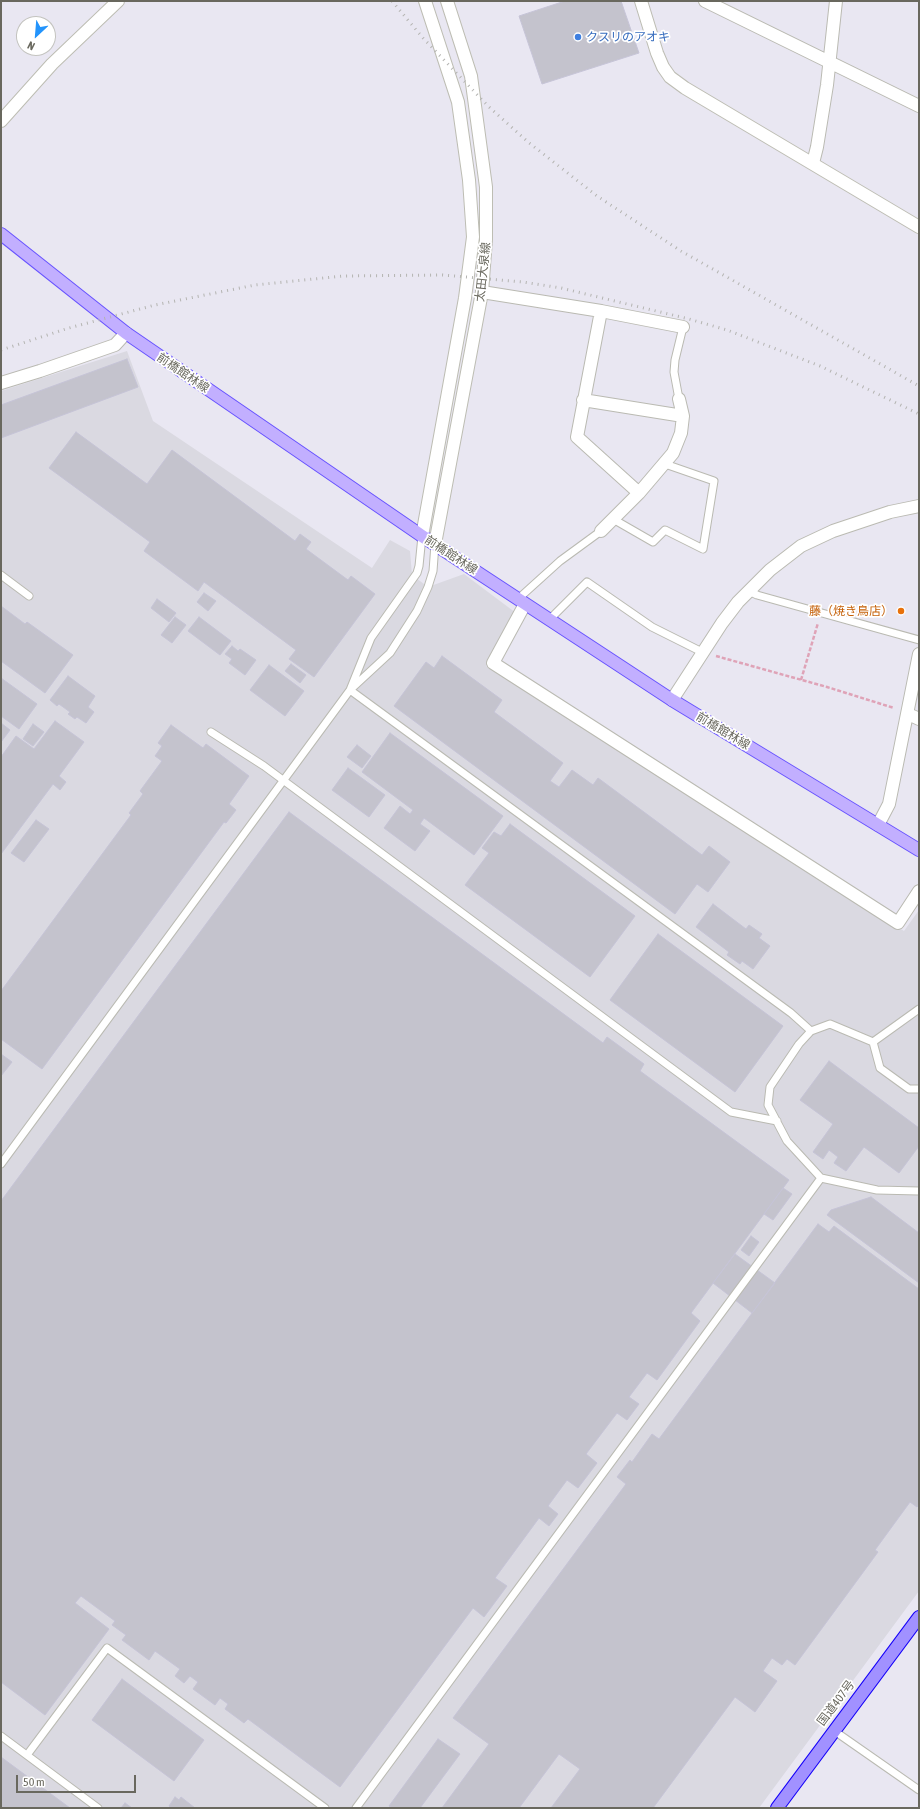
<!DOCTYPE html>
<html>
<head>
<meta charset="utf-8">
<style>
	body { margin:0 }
	#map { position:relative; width:920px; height:1809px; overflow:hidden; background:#e9e7f2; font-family:"Asap Condensed",sans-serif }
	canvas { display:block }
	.frame { position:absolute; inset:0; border:2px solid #69685e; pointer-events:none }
	.north { position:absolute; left:16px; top:16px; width:40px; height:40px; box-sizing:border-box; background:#fff; border:1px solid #c3c3bf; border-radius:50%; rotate:206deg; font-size:11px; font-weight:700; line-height:16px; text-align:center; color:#69685e }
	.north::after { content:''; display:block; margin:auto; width:14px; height:18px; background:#2394fc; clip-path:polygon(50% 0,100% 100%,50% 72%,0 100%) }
	.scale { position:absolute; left:16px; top:1775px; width:120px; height:18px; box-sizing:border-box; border:2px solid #69685e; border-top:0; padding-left:5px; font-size:12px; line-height:14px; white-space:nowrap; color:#69685e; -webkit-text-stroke:3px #fff; paint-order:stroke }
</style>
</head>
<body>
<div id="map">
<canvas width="920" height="1809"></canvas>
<div class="frame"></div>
<div class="north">N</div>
<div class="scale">50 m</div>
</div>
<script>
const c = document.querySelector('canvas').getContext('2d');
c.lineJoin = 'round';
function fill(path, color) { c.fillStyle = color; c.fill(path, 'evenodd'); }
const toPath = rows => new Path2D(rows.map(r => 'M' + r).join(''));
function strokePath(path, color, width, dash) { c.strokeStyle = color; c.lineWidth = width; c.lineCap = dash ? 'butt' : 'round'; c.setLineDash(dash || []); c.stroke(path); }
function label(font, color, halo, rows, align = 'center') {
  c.font = font + ' "Asap Condensed","Noto Sans JP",sans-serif'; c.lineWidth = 3.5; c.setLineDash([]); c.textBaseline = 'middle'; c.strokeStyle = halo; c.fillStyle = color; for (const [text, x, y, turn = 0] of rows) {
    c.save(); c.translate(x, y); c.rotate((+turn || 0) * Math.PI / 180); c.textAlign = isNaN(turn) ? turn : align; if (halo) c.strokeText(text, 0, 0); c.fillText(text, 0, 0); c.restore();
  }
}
fill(toPath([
	[127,351,153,421,372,568,390,540,410,551,412,575,428,587,464,574,516,613,486,666,904,931,919,910,919,1591,759,1808,1,1808,1,391]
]), '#dad9e1');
const building = toPath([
	[565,1,621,1,639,53,542,84,519,16,565,1],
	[127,359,138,387,1,438,1,405,127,359],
	[76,432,147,484,172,450,295,541,300,534,311,542,306,549,348,580,351,576,375,594,314,677,289,659,296,650,204,582,198,591,144,551,150,542,49,468,76,432],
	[204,593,216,601,208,611,197,602,204,593],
	[157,599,176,613,169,622,151,608,157,599],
	[1,606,25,624,27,622,73,655,45,693,1,661,1,606],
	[175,617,186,625,172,643,161,635,175,617],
	[199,617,231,641,220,655,188,631,199,617],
	[232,646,238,651,240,649,256,660,245,675,229,663,232,659,225,654,232,646],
	[442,656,502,700,494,712,563,763,550,781,559,787,572,770,593,785,598,778,702,855,709,846,730,862,708,892,697,884,675,914,394,706,426,662,434,668,442,656],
	[291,664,306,675,300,683,285,671,291,664],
	[269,665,304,691,285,716,250,690,269,665],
	[68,676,95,696,88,707,94,712,86,723,77,717,75,719,68,714,70,712,59,704,57,706,50,700,68,676],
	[1,678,37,704,19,729,1,716,1,678],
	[55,721,84,742,59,776,66,782,60,790,53,784,1,854,1,757,16,736,34,749,55,721],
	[1,723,10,730,1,742,1,723],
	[33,724,44,732,33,746,23,739,33,724],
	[171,725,203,748,206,744,249,776,229,804,236,810,226,823,224,822,42,1069,1,1039,1,991,131,815,129,813,143,794,140,791,162,761,155,756,162,746,158,743,171,725],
	[390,733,503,816,474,855,424,818,420,824,430,831,415,851,384,828,400,806,410,814,413,810,362,772,390,733],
	[357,745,371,756,362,768,347,757,357,745],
	[348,768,385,795,369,817,332,790,348,768],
	[289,812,603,1043,607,1037,644,1064,640,1071,789,1180,691,1313,700,1321,657,1380,647,1373,629,1397,639,1404,627,1420,617,1413,586,1454,597,1463,578,1488,567,1480,548,1506,558,1514,549,1526,539,1518,495,1578,507,1586,484,1617,473,1608,340,1787,248,1719,244,1723,225,1709,228,1704,220,1698,215,1705,193,1689,198,1682,190,1676,184,1683,175,1676,180,1669,155,1651,149,1660,122,1640,126,1635,112,1625,115,1621,81,1596,75,1603,109,1629,45,1715,1,1682,1,1201,289,812],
	[36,820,49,829,24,862,11,853,36,820],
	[510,824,635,916,590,977,465,885,489,853,482,848,494,832,501,836,510,824],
	[713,904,746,929,749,925,762,934,759,938,770,946,753,969,742,961,740,964,727,955,729,952,696,927,713,904],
	[658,934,783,1026,735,1092,610,1000,658,934],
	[1,1054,12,1062,1,1076,1,1054],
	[829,1061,919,1128,919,1146,899,1173,864,1147,846,1171,834,1163,838,1157,829,1150,823,1159,813,1152,833,1124,800,1100,829,1061],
	[783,1188,792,1194,773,1220,764,1214,783,1188],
	[871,1197,919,1233,919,1283,827,1215,831,1210,871,1197],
	[818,1224,829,1232,834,1226,919,1289,919,1504,917,1507,910,1502,875,1550,878,1552,795,1665,787,1659,782,1665,772,1658,763,1671,777,1681,755,1712,735,1697,653,1808,551,1808,580,1769,559,1754,519,1808,442,1808,489,1744,453,1718,626,1484,617,1477,630,1460,632,1462,652,1434,659,1439,818,1224],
	[751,1236,759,1242,749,1256,741,1250,751,1236],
	[735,1254,775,1283,752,1313,713,1283,735,1254],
	[122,1679,204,1740,174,1781,92,1720,122,1679],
	[438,1739,460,1754,420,1808,392,1808,389,1806,438,1739],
	[1,1757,70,1808,1,1808,1,1757],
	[175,1797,179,1800,181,1797,195,1808,171,1808,169,1806,175,1797],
	[125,1803,132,1808,121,1808,125,1803]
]);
fill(building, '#c4c3cd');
strokePath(building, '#c6c4d7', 1);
const lane = toPath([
	[679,399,674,372,675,360,683,327],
	[613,519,653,542,665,530,703,549,714,481,665,464],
	[435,544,433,571,428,587,417,611,390,653,350,690,791,1013,811,1031],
	[1,575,29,596],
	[749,591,757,595,919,640],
	[518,599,560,561,601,531],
	[549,620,587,582,652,627,702,652],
	[211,732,264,766,731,1112,777,1121],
	[919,1009,873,1042,830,1024,811,1031,799,1044,770,1087,768,1105,787,1141,821,1178,877,1190,919,1191],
	[873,1042,880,1068,909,1089,919,1089],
	[1,1164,350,690,371,638,417,573,419,566,422,536],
	[833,1730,919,1790],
	[1,1736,98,1808],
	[27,1755,107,1648,325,1808],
	[356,1808,821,1178]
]);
const street = toPath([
	[705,1,919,106],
	[813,163,817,147,827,85,836,1],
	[482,292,601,311,683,327],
	[601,311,577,437,639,493],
	[1,383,40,371,115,345,126,333],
	[583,400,683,416],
	[601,531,639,493,673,453,681,433,683,416,679,399],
	[525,604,493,663,898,923,919,891],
	[672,700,722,623,738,602,770,570,801,546,833,531,890,512,919,506],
	[908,714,919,719],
	[878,825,889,804,919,654]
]);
const secondary = toPath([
	[641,1,657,53,663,67,670,77,685,88,919,227],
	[1,121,52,64,118,1],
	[422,536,465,298,473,237,469,180,458,102,425,1],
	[435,544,482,292,486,240,486,187,471,76,447,1]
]);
const primary = toPath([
	[1,234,126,333,422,536,672,700,919,850]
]);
const highway = toPath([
	[777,1808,919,1617]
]);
strokePath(lane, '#babab2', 9);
strokePath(street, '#babab2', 14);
strokePath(secondary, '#bdbdb3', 14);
strokePath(primary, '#6753ff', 14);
strokePath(highway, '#1500f9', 14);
strokePath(toPath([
	[716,656,827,687,894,708],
	[801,680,818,623]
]), '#dfa3b7', 2.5, [4, 2]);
strokePath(lane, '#fff', 7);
strokePath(street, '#fff', 12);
strokePath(secondary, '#fff', 12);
strokePath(primary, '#c2afff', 12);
strokePath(highway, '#a191ff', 12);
strokePath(toPath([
	[392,1,423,38,488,106,528,142,597,196,681,251,919,386],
	[1,350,69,328,155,305,255,285,343,276,443,275,523,282,561,288,689,319,727,330,820,366,919,414]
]), '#b4b4b1', 3, [1, 5]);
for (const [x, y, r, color] of [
	[578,37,4,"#3f7fe0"],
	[901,611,4,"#e8710a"]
]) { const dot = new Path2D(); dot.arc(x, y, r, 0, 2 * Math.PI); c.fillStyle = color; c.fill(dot); strokePath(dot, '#fff', 1.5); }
label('12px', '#366cbe', '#fff', [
	["クスリのアオキ",586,37]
], 'left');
label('12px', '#69685e', '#fff', [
	["太田大泉線",483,272,-84],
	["前橋館林線",183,373,34],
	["前橋館林線",451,555,33],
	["前橋館林線",723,731,31],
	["国道407号",836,1703,-53]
]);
label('12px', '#c56008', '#fff', [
	["藤（焼き鳥店）",893,611]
], 'right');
</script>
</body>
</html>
